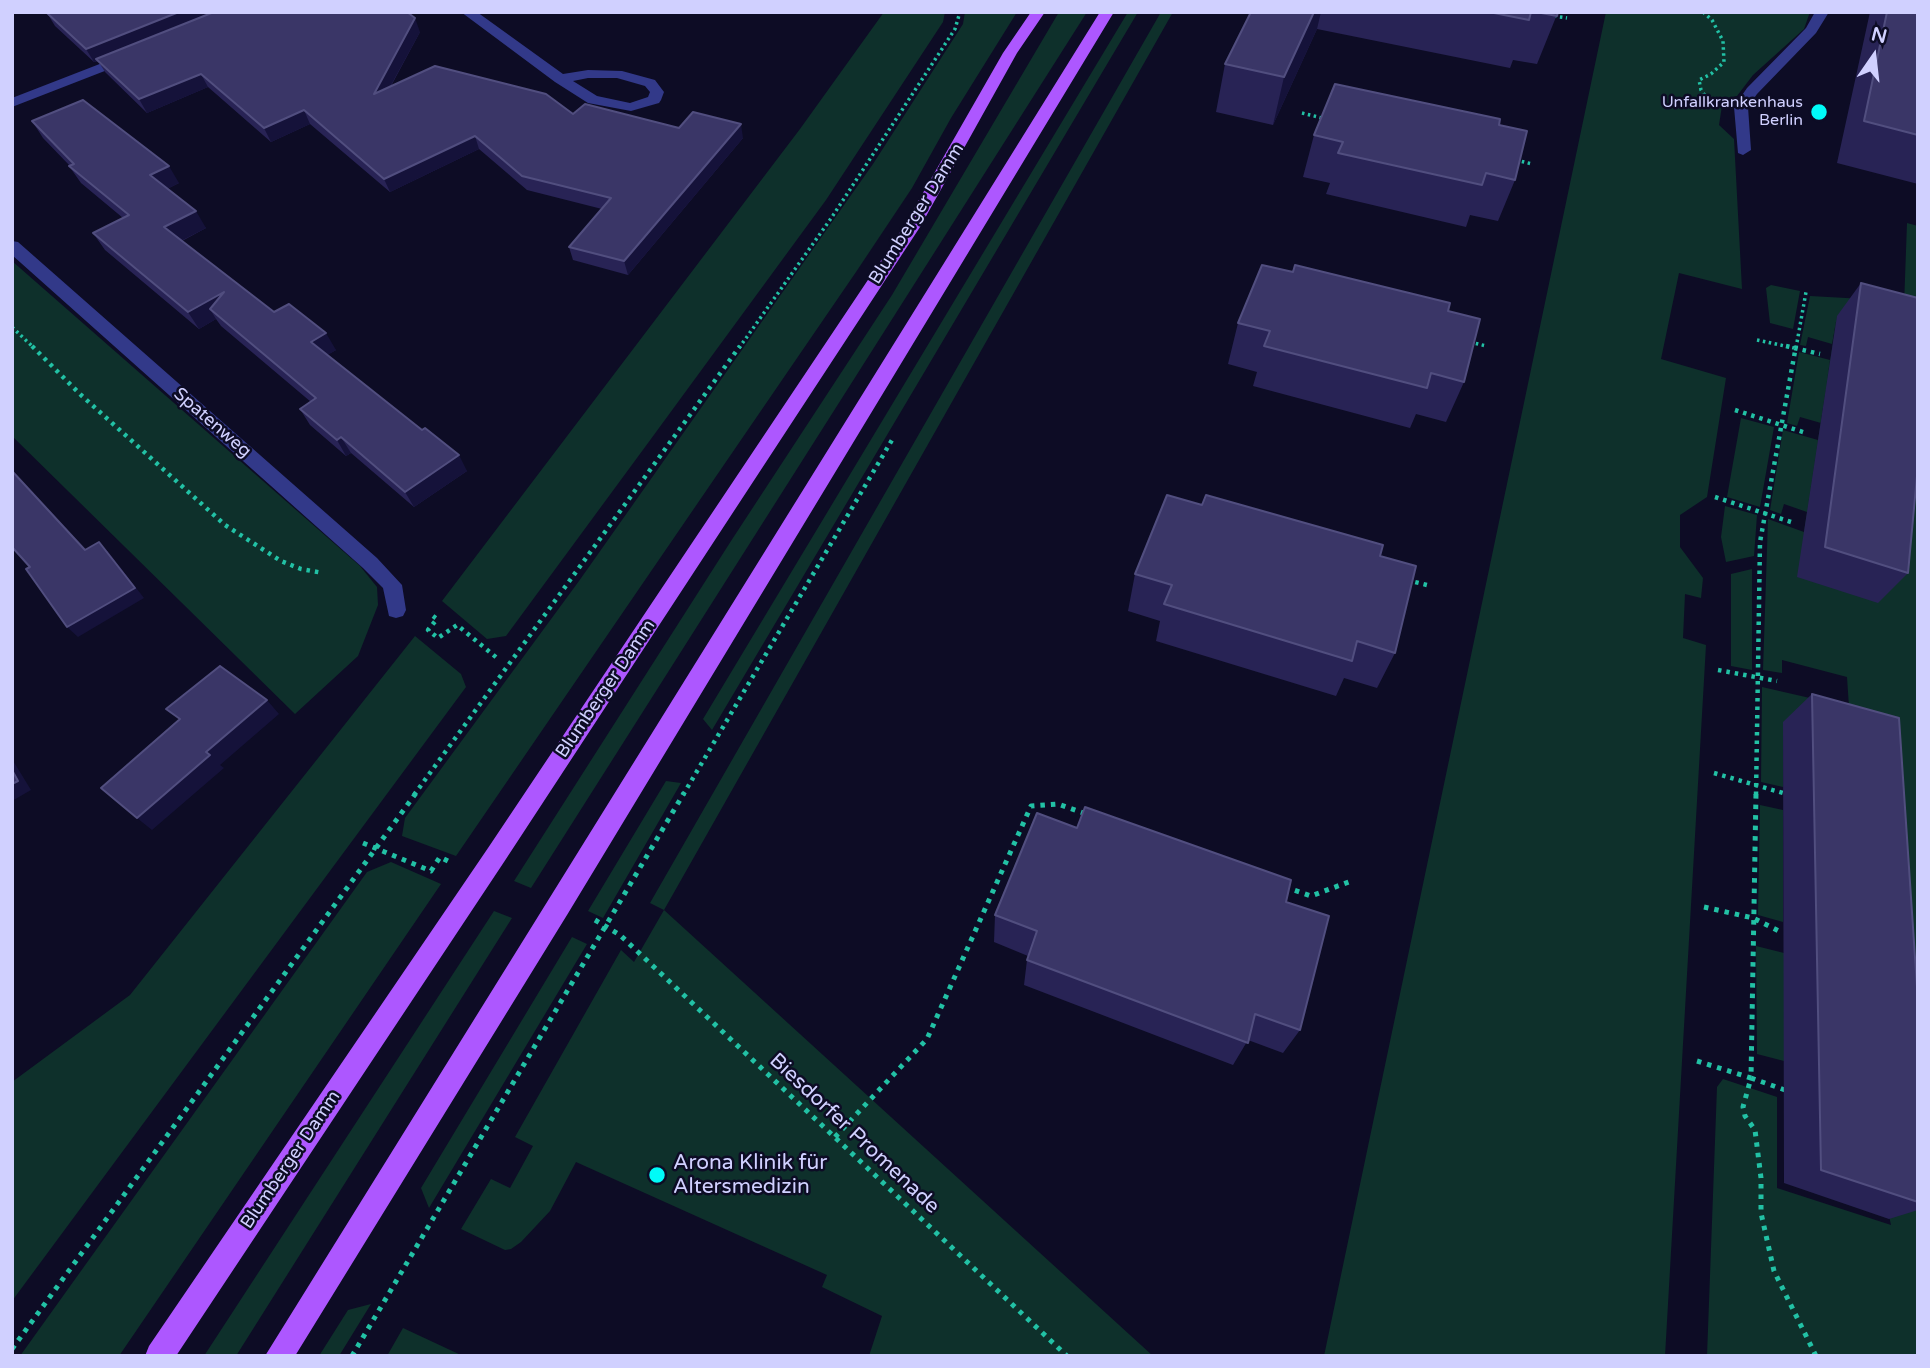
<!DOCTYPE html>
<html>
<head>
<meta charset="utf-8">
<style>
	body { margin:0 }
	#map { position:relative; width:1930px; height:1368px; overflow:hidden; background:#0d0c25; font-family:"Varela Round",sans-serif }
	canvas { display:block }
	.frame { position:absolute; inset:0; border:14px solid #d0d0ff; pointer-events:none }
	.north { position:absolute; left:1839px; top:21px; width:70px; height:70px; -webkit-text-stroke:5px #0d0c25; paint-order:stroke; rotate:14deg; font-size:19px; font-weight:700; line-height:28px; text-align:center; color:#d0d0ff }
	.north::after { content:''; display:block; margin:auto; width:24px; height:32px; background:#d0d0ff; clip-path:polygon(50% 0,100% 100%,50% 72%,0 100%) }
</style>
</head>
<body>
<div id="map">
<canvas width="1930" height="1368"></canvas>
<div class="frame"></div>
<div class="north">N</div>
</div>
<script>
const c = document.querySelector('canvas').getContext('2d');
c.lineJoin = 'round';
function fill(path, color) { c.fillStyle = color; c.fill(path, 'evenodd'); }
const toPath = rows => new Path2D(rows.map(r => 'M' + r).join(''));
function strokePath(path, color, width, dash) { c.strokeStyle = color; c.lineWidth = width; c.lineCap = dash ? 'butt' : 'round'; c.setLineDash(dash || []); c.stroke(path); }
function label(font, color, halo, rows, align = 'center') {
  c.font = font + ' "Varela Round",sans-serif'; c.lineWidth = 5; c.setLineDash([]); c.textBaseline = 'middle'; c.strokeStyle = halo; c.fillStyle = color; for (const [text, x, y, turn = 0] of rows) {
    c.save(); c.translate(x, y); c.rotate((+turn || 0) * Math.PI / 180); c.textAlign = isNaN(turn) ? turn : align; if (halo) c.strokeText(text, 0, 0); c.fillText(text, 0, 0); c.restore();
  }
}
fill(toPath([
	[884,12,945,12,943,22,826,200,648,443,506,636,487,639,442,601,800,129],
	[965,12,1017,12,951,118,912,188,856,272,456,856,402,836,405,818,579,581,873,164,963,24],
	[1059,12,1087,12,531,888,514,881,731,541,892,295],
	[1128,12,1138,12,712,730,703,719],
	[1161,12,1173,12,664,910,1153,1356,869,1356,882,1316,822,1287,827,1275,576,1162,550,1211,521,1242,511,1249,505,1250,461,1229,491,1179,510,1188,533,1146,515,1137,621,950,634,962,664,910,650,903],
	[1606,12,1810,12,1804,29,1753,75,1737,96,1723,99,1719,125,1734,139,1742,289,1679,273,1661,359,1726,378,1707,497,1680,515,1680,547,1703,578,1701,598,1685,594,1683,638,1706,645,1665,1356,1324,1356],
	[1907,223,1918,226,1918,1356,1707,1356,1717,1087,1723,1079,1777,1097,1777,1188,1891,1225,1783,722,1783,787,1761,782,1762,687,1849,707,1847,677,1782,660,1782,673,1763,670,1768,519,1804,532,1837,316,1832,344,1808,337,1806,346,1800,345,1810,296,1864,299,1904,306],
	[12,261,360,566,377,587,378,605,358,656,295,714,12,436],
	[1771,285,1800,291,1793,329,1770,323,1766,288],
	[1799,352,1830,360,1821,423,1800,417,1797,426,1787,423],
	[1741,418,1774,427,1760,507,1727,497],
	[1783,430,1818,440,1807,512,1784,504,1781,514,1770,510],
	[1725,506,1757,515,1754,556,1726,562,1721,537],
	[1752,569,1752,670,1731,666,1731,574],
	[415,636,461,674,466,687,12,1301,12,1082,130,995],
	[666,781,681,783,603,918,588,911],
	[1760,805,1783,810,1783,922,1758,915],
	[391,862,441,884,119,1356,20,1356,367,872],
	[494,911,512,918,236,1356,204,1356],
	[572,937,587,944,429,1208,421,1188],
	[1756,946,1784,953,1784,1061,1757,1054],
	[371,1304,339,1356,319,1356,348,1310],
	[403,1328,463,1356,387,1356]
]), '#0e302b');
strokePath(toPath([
	[1703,12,1712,20,1723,41,1724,62,1711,74,1699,80,1701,90,1708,100],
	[1554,16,1567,18],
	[1302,113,1326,119],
	[1516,160,1532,164],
	[12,327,34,348],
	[1757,340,1794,348],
	[1470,342,1486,346],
	[739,348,832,217,955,29,960,12],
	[1796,348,1806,292]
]), '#22c1a5', 3.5, [2.5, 3.5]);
strokePath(toPath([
	[32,346,81,395,225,525,281,561,301,569,323,573],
	[1786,346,1820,354],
	[1735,410,1806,433],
	[1715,497,1794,523],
	[1407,580,1427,585],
	[433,616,437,619,428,630,438,638,457,625,497,658],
	[1718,670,1777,681],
	[1714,773,1783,793],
	[414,795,740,346],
	[683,795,892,440],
	[1756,795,1760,542,1796,346]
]), '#22c1a5', 4.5, [3.5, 5]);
strokePath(toPath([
	[363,843,431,871,440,857,448,861],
	[1285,887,1311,896,1354,880],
	[1704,907,1753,918,1783,933],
	[595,920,620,935,1067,1356],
	[1697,1061,1751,1078,1756,793],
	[1785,1090,1751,1078,1743,1107,1745,1116,1755,1130,1761,1178,1761,1213,1774,1271,1816,1356],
	[835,1137,927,1039,1031,806,1058,804,1086,814],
	[12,1349,416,793],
	[352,1356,684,793]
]), '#22c1a5', 5, [4.5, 6]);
fill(toPath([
	[461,12,477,12,563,74,588,70,622,71,655,80,664,92,661,100,659,103,631,111,588,103,555,82,461,12],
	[588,78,617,78,645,86,650,92,648,97,630,103,597,96,573,81,588,78],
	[1815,12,1829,12,1816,33,1757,94,1748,107,1751,150,1743,155,1738,153,1734,107,1747,88,1806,28,1815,12],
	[128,53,133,54,133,60,12,107,12,98,128,53],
	[12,241,18,242,377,558,402,585,406,610,403,616,396,618,389,616,383,588,363,568,12,255,12,241]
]), '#323989');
fill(toPath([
	[1031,12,1045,12,1017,53,920,227,504,862,176,1356,145,1356,149,1346,488,848,904,226,1003,53,1031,12],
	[1100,12,1114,12,567,915,295,1356,265,1356,1100,12]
]), '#ad57ff');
fill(toPath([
	[1251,12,1558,12,1537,64,1513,60,1510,68,1317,29,1273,125,1216,112,1225,64],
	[1870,12,1918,12,1918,184,1837,163],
	[47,13,420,32,391,86,573,114,743,138,628,275,573,260,569,247,602,209,527,190,479,149,390,192,310,124,271,142,208,87,147,113,105,72,98,61,94,62,55,26],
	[32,121,179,183,167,189,206,228,182,241,274,312,336,350,327,355,467,471,414,507,351,453,346,456,310,425,300,409,311,402,221,326,216,319,199,329,105,250,93,233,123,218,81,183,69,166,70,166,43,138],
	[1499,125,1515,180,1498,221,1470,215,1466,227,1326,194,1330,183,1303,177,1314,135],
	[1861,283,1908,573,1878,603,1797,577,1837,316],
	[1448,311,1464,382,1446,422,1416,414,1410,428,1253,386,1257,372,1228,364,1238,323],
	[1380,556,1395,653,1377,688,1344,678,1336,696,1156,641,1160,621,1128,611,1135,574],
	[1812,694,1918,1002,1918,1210,1889,1219,1784,1183,1783,722],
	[1286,902,1300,1030,1283,1053,1248,1040,1233,1065,1024,985,1027,960,1028,956,994,942,995,915]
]), '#282355');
fill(toPath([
	[179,12,219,12,94,62,86,49],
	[1314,12,1321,12,1317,29,1273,125,1284,77],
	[415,18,420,32,379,107,374,94],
	[201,74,208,87,147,113,139,99],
	[304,110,310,124,271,142,264,128],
	[741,124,743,138,628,275,624,261],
	[475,136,479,149,390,192,384,179],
	[169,166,179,183,161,192,150,175],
	[196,211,206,228,175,244,164,227],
	[224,292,210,309,216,319,199,329,188,312],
	[326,333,336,350,321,359,311,342],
	[341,437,351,453,346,456,337,440],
	[459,455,467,471,414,507,405,492],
	[99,542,109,553,144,598,78,637,67,627],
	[267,700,279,714,220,765,224,768,152,830,137,818,206,752],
	[12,759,31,790,12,801]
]), '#15123a');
const building = toPath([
	[48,12,179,12,86,49,47,13,48,12],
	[214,12,407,12,415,18,374,94,435,66,546,94,573,114,585,104,679,128,693,112,741,124,624,261,569,247,611,198,522,176,475,136,384,179,304,110,264,128,201,74,139,99,96,59,214,12],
	[1251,12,1314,12,1284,77,1225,64,1251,12],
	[1489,12,1531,12,1529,20,1489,12],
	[1536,12,1558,12,1557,16,1536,12],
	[1887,12,1918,12,1918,135,1864,121,1887,12],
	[1335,84,1500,119,1499,125,1527,131,1515,180,1486,173,1482,185,1338,153,1343,142,1314,135,1335,84],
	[83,100,169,166,150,175,196,211,164,227,274,312,289,304,326,333,311,342,422,430,425,428,459,455,405,492,341,437,337,440,300,409,316,398,210,309,224,292,188,312,93,233,129,215,69,166,74,164,32,121,83,100],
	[1262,265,1293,272,1295,265,1450,303,1448,311,1480,319,1464,382,1431,373,1427,388,1264,346,1270,331,1238,323,1262,265],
	[1861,283,1918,298,1918,465,1908,573,1825,547,1861,283],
	[12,471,85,550,99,542,135,588,67,627,26,569,30,567,12,547,12,471],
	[1167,495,1202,505,1206,495,1383,545,1380,556,1416,566,1395,653,1357,641,1352,661,1164,604,1172,585,1135,574,1167,495],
	[220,666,267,700,206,752,210,755,137,818,101,788,180,719,166,709,220,666],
	[1812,694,1899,718,1918,1002,1918,1202,1821,1170,1812,694],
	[12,770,18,781,12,784,12,770],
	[1085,807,1291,880,1286,902,1329,916,1300,1030,1255,1014,1248,1043,1027,960,1037,931,995,915,1037,813,1077,828,1085,807]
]);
fill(building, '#3a3667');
strokePath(building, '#514e7f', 2);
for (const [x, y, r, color] of [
	[1819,112,9,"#00fbf8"],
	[657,1175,9,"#00fbf8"]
]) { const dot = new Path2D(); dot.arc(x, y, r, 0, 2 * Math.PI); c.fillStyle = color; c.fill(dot); strokePath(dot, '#0d0c25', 2.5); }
label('16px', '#d0d0ff', '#0d0c25', [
	["Unfallkrankenhaus",1803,103],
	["Berlin",1803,121]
], 'right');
label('18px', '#d0d0ff', '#0d0c25', [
	["Blumberger Damm",917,214,-58],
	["Spatenweg",212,423,41],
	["Blumberger Damm",606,689,-56],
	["Blumberger Damm",291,1160,-56]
]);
label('21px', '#d0d0ff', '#0d0c25', [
	["Biesdorfer Promenade",854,1134,43]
]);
label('21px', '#d0d0ff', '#0d0c25', [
	["Arona Klinik für",673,1163],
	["Altersmedizin",673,1187]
], 'left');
</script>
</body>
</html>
